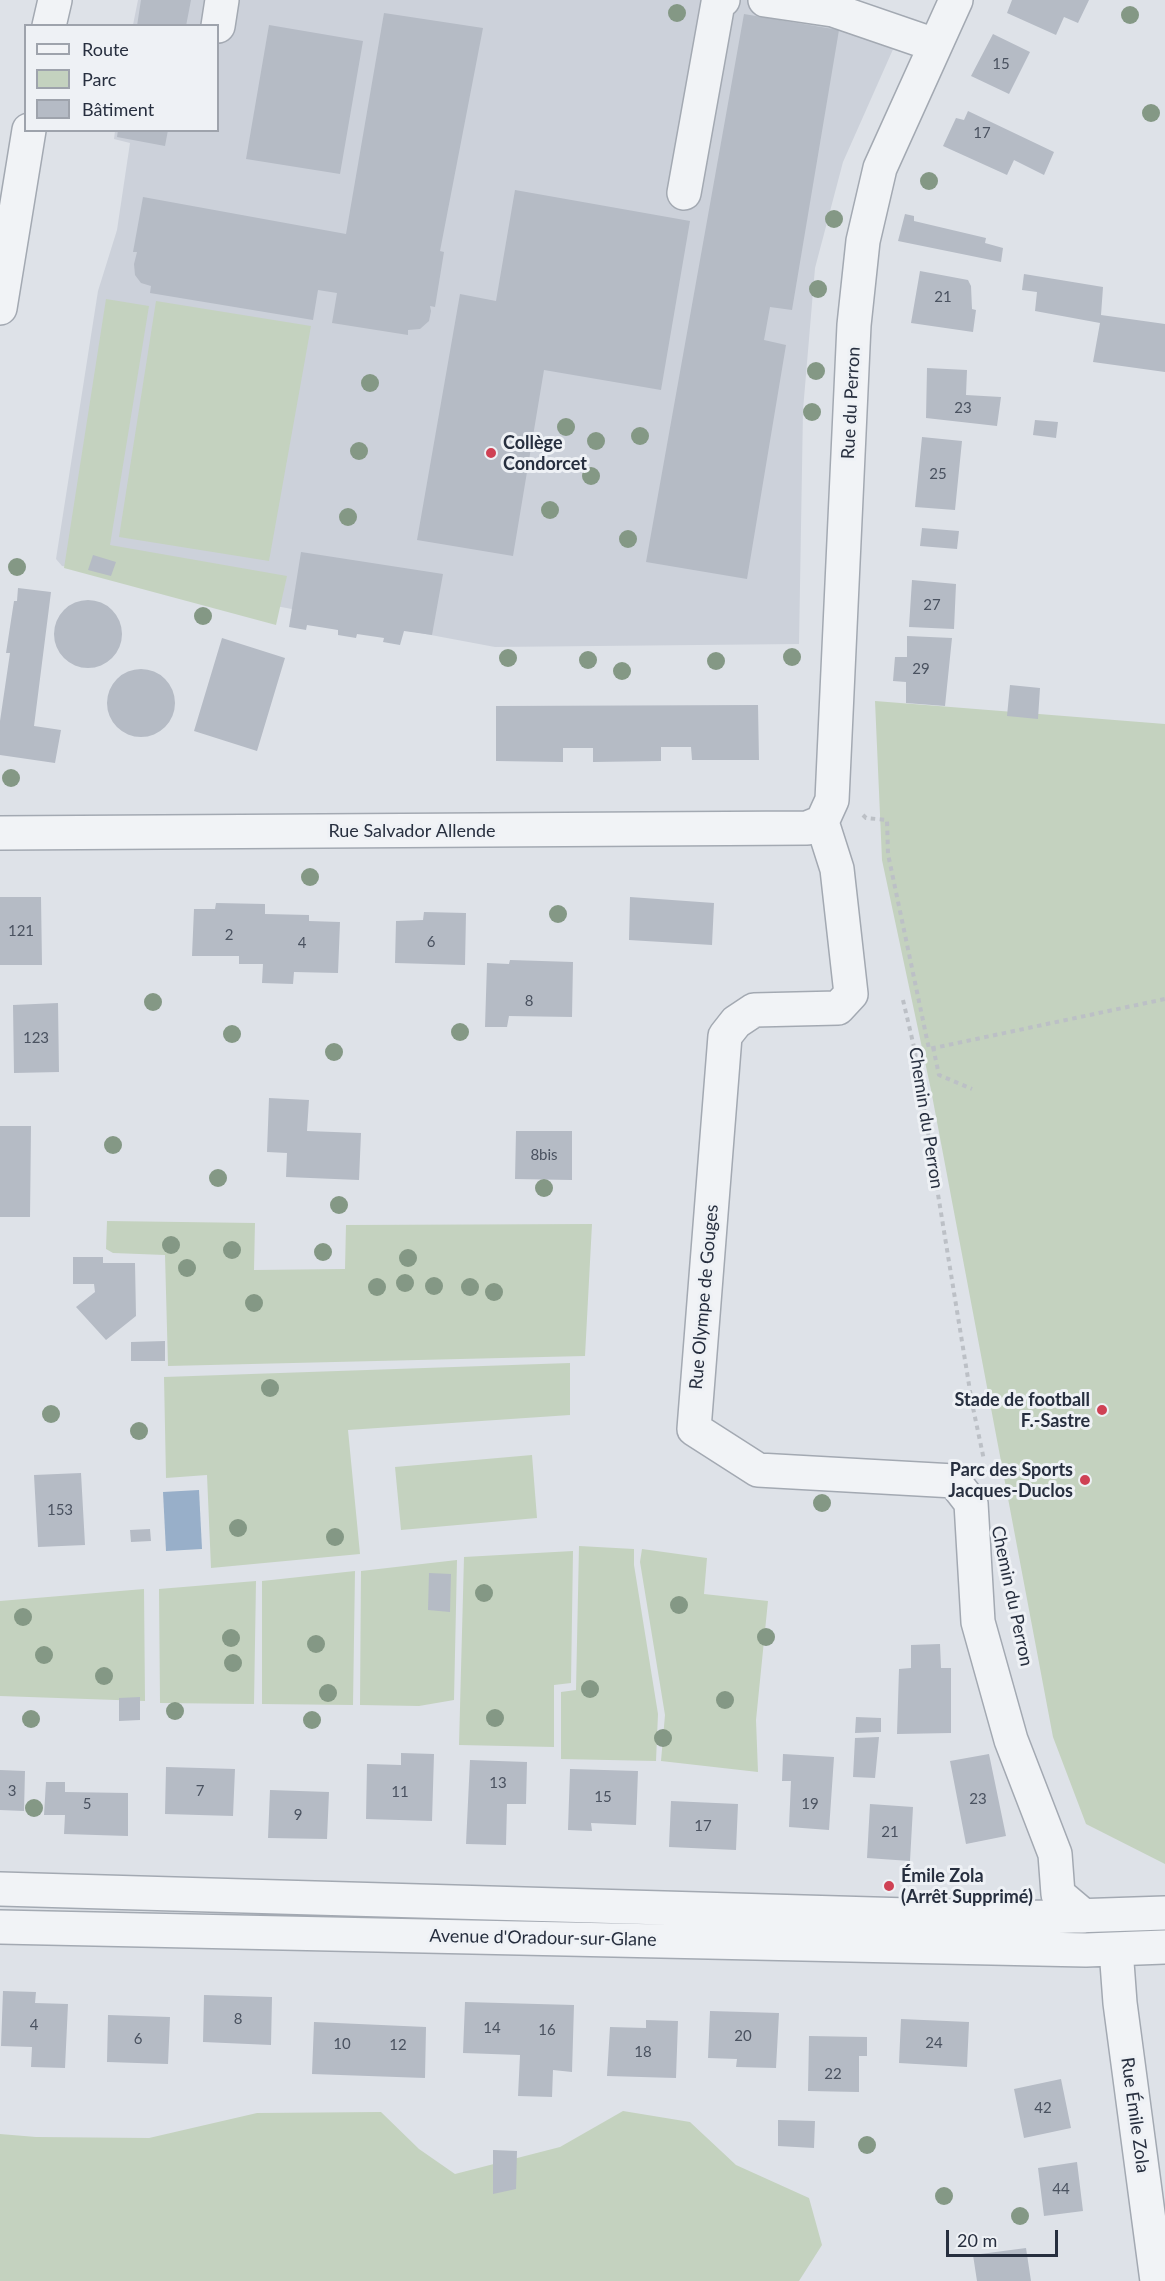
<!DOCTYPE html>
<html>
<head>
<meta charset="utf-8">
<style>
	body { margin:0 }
	#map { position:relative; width:1165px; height:2281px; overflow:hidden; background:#dee2e8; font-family:Lato,sans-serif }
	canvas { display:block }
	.legend { position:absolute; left:24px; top:24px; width:195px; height:108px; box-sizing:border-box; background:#eef1f5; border:2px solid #9ea3ac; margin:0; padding:8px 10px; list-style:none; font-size:18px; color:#272f3f }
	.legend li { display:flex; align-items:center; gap:12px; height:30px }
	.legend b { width:30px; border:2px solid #9ea3ac }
	.scale { position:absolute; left:946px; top:2230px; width:112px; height:27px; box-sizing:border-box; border:3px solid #272f3f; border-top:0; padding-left:8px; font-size:18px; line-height:21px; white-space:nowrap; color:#272f3f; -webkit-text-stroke:4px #eef1f5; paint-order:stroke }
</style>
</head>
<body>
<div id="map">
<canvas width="1165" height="2281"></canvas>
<ul class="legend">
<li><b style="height:8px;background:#f1f3f6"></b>Route</li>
<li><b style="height:16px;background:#c4d2bf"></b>Parc</li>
<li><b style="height:16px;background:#b5bbc5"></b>Bâtiment</li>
</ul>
<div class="scale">20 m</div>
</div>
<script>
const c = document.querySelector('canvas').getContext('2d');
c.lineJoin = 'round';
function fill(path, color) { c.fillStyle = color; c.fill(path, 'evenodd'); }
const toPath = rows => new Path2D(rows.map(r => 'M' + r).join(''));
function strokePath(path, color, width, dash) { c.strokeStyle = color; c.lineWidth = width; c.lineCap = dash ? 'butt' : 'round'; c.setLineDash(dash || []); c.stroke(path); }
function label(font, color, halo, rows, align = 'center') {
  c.font = font + ' Lato,sans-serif'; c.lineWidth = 6; c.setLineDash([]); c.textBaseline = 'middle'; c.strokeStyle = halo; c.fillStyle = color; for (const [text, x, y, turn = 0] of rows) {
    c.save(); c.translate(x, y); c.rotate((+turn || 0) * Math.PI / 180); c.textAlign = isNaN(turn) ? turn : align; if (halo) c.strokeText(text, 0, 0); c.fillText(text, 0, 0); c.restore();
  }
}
fill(toPath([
	[138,0,850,0,906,20,843,162,815,268,803,410,799,644,495,647,62,566,56,559,98,291,117,230,130,143,114,139,115,131,218,130,218,26,133,25]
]), '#ccd1da');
fill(toPath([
	[106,299,149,306,110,545,287,576,276,625,64,568],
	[156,301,311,326,269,561,119,537],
	[875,701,1165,724,1165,1864,1086,1824,1053,1737,931,1090,882,860],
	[107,1221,255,1223,254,1270,345,1269,346,1225,592,1224,585,1356,168,1366,165,1255,113,1253,106,1249],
	[570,1363,570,1415,348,1430,360,1554,211,1568,207,1475,166,1478,164,1377],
	[532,1455,537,1518,401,1530,395,1467],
	[579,1546,634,1549,634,1565,658,1714,656,1761,561,1759,561,1692,576,1690],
	[642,1549,707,1558,704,1594,768,1601,756,1720,758,1772,661,1761,665,1715,640,1562],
	[573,1551,571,1683,554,1685,554,1747,459,1745,464,1557],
	[457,1560,454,1700,419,1706,360,1705,361,1571],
	[355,1571,353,1705,262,1704,262,1581],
	[256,1581,254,1704,160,1703,159,1589],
	[144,1589,145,1701,0,1696,0,1601],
	[623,2111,690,2122,736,2165,809,2198,822,2245,799,2281,0,2281,0,2134,36,2137,149,2138,257,2113,381,2112,419,2149,455,2174,560,2147]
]), '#c4d2bf');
fill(toPath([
	[199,1490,202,1549,166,1551,163,1492]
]), '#98afc9');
fill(toPath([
	[141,0,191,0,186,26,137,26],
	[1012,0,1089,0,1078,23,1064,17,1056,35,1007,13],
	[384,13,483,28,440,251,444,252,435,307,430,306,431,311,429,321,420,329,408,330,408,335,332,323,337,293,318,290,313,320,150,293,151,286,141,283,135,275,134,264,137,252,133,252,143,197,346,234],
	[744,14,839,30,792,310,770,307,764,340,786,345,747,579,646,562],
	[269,25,363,41,340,174,246,159],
	[993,34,1030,52,1009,94,971,76],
	[968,111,1054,152,1044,175,1014,160,1007,175,943,146,956,118,964,120],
	[118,130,168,130,165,146,117,137],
	[515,190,690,221,661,390,544,370,513,556,417,540,460,294,496,301],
	[905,214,914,216,914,221,986,238,985,243,1003,248,1001,262,898,241],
	[920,271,968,280,971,286,972,309,976,310,973,332,911,323],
	[1024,274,1103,287,1101,315,1165,324,1165,372,1093,362,1100,323,1035,311,1037,292,1022,290],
	[927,368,967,370,966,395,1001,397,997,426,926,418],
	[1035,420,1058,422,1056,438,1033,435],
	[922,437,962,441,955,510,915,507],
	[922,528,959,531,957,549,920,546],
	[301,552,443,574,432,635,404,631,400,645,383,642,384,638,357,634,356,638,338,635,338,630,307,625,306,630,289,627],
	[93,555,116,562,111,576,88,570],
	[912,580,956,584,954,629,909,627],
	[18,588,51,592,34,726,61,730,55,763,0,755,0,721,10,653,6,653,14,601,17,601],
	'54 634a34 34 0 1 1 68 0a34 34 0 1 1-68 0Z',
	[907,636,952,638,945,706,906,703,906,682,893,681,895,657,907,657],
	[222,638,285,658,257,751,194,731],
	'107 703a34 34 0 1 1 68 0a34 34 0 1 1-68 0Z',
	[1010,685,1040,688,1038,719,1007,716],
	[758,705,759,760,692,760,691,747,661,747,661,761,593,762,593,748,563,748,563,762,496,761,496,706],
	[0,897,41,897,42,965,0,965],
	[630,897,714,903,712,945,629,940],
	[216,903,265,904,265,914,309,915,309,921,340,922,338,973,294,972,293,984,262,983,263,964,239,964,239,956,192,956,194,909,215,909],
	[424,912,466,913,465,965,395,963,396,921,423,920],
	[510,960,573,962,572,1017,509,1016,507,1027,485,1027,487,963,509,964],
	[58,1003,59,1072,14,1073,13,1005],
	[269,1098,309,1100,307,1131,361,1133,359,1180,286,1177,287,1153,267,1152],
	[0,1126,31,1126,30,1217,0,1217],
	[516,1131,572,1131,572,1180,515,1179],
	[73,1257,103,1257,103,1263,135,1263,136,1316,106,1340,76,1307,95,1292,94,1284,73,1284],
	[165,1341,165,1361,131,1361,131,1342],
	[81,1473,85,1545,38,1547,34,1475],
	[150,1529,151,1541,131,1542,130,1530],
	[429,1573,451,1574,450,1612,428,1610],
	[940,1644,941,1668,951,1668,951,1733,897,1734,899,1669,911,1668,911,1645],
	[140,1697,140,1720,119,1721,119,1698],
	[856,1717,881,1718,881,1732,855,1733],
	[879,1737,875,1778,853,1777,855,1738],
	[401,1753,434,1754,432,1821,366,1819,367,1764,401,1765],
	[783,1754,834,1757,829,1830,789,1827,791,1781,782,1781],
	[989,1754,1006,1836,966,1844,950,1761],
	[470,1760,527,1762,526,1804,507,1804,506,1845,466,1844],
	[166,1767,235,1769,233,1816,165,1814],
	[570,1769,638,1771,636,1825,591,1823,592,1831,568,1830],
	[0,1770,25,1771,24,1811,0,1810],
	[46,1782,65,1782,65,1792,128,1793,128,1836,64,1834,65,1815,44,1815],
	[270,1790,329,1792,327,1839,268,1838],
	[671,1801,738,1804,736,1850,669,1847],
	[870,1804,913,1807,910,1861,867,1858],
	[3,1991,36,1992,35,2003,68,2004,65,2068,31,2067,32,2047,1,2046],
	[204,1995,272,1997,271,2045,203,2042],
	[465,2002,574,2005,572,2072,553,2070,552,2097,518,2096,520,2055,463,2053],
	[710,2011,779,2013,776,2068,736,2067,737,2059,708,2058],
	[108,2015,170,2017,168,2064,107,2062],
	[901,2019,969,2022,967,2067,899,2063],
	[646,2020,678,2021,676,2078,607,2076,610,2027,646,2028],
	[314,2022,426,2027,425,2078,312,2074],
	[809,2036,867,2037,867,2056,859,2056,859,2092,808,2091],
	[1061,2079,1071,2128,1024,2138,1014,2089],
	[778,2120,815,2121,814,2148,778,2146],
	[493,2150,517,2151,516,2189,493,2194],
	[1077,2162,1083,2211,1044,2216,1038,2168],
	[1026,2248,1031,2281,977,2281,973,2255]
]), '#b5bbc5');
const minor = toPath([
	[765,0,833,10,935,45],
	[49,26,55,0],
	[218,26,222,0],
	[684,193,718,3,723,0],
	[0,308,29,130],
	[822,822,837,869,851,994,838,1008,754,1010,736,1022,725,1036,694,1429,758,1470,954,1481,971,1503,978,1622,1011,1740,1055,1854,1058,1894,1084,1916],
	[822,822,832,800,854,325,863,241,880,168,956,0],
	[0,833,807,828,822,822],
	[0,1889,1013,1918,1165,1913],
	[0,1927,1086,1950,1165,1947],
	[1116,1949,1120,2003,1157,2281]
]);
strokePath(minor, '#a3a9b2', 36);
strokePath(toPath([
	[863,815,866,818,887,820,888,854,929,1049,1165,999],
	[903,1000,914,1047,972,1403,984,1460],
	[933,1047,939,1075,972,1089]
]), '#bcc0c6', 4, [4.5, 4.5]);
strokePath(minor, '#f1f3f6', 33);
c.fillStyle = '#849885';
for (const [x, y] of [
	[677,13],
	[1130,15],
	[1151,113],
	[929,181],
	[834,219],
	[818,289],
	[816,371],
	[370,383],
	[812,412],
	[566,427],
	[640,436],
	[596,441],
	[359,451],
	[591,476],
	[550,510],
	[348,517],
	[628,539],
	[17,567],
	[203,616],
	[792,657],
	[508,658],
	[588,660],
	[716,661],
	[622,671],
	[11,778],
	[310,877],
	[558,914],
	[153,1002],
	[460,1032],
	[232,1034],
	[334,1052],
	[113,1145],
	[218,1178],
	[544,1188],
	[339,1205],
	[171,1245],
	[232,1250],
	[323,1252],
	[408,1258],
	[187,1268],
	[405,1283],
	[434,1286],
	[377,1287],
	[470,1287],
	[494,1292],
	[254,1303],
	[270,1388],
	[51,1414],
	[139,1431],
	[822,1503],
	[238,1528],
	[335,1537],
	[484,1593],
	[679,1605],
	[23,1617],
	[766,1637],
	[231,1638],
	[316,1644],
	[44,1655],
	[233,1663],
	[104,1676],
	[590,1689],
	[328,1693],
	[725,1700],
	[175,1711],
	[495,1718],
	[31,1719],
	[312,1720],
	[663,1738],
	[34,1808],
	[867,2145],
	[944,2196],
	[1020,2216]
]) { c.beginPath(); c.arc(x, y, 9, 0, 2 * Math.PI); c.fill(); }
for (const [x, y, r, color] of [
	[491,453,6,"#cf4154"],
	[1102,1410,6,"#cf4154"],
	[1085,1480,6,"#cf4154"],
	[889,1886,6,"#cf4154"]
]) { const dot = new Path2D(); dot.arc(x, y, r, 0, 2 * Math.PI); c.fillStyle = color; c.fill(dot); strokePath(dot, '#eef1f5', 2); }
label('15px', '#4a5260', null, [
	["15",1001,64],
	["17",982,133],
	["21",943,297],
	["23",963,408],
	["25",938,474],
	["27",932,605],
	["29",921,669],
	["121",21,931],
	["2",229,935],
	["6",431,942],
	["4",302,943],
	["8",529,1001],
	["123",36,1038],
	["8bis",544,1155],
	["153",60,1510],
	["13",498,1783],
	["3",12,1791],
	["7",200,1791],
	["11",400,1792],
	["15",603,1797],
	["23",978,1799],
	["5",87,1804],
	["19",810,1804],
	["9",298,1815],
	["17",703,1826],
	["21",890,1832],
	["8",238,2019],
	["4",34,2025],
	["14",492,2028],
	["16",547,2030],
	["20",743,2036],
	["6",138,2039],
	["24",934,2043],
	["10",342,2044],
	["12",398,2045],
	["18",643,2052],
	["22",833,2074],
	["42",1043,2108],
	["44",1061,2189]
]);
label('18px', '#272f3f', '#eef1f5', [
	["Rue du Perron",851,403,-87],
	["Rue Salvador Allende",412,831],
	["Chemin du Perron",926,1118,81],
	["Rue Olympe de Gouges",704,1297,-85],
	["Chemin du Perron",1012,1596,78],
	["Avenue d'Oradour-sur-Glane",543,1938,1],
	["Rue Émile Zola",1135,2115,82]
]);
label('bold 18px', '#272f3f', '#eef1f5', [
	["Collège",503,443],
	["Condorcet",503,464],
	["Stade de football",1090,1400,"right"],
	["F.-Sastre",1090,1421,"right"],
	["Parc des Sports",1073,1470,"right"],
	["Jacques-Duclos",1073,1491,"right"],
	["Émile Zola",901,1876],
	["(Arrêt Supprimé)",901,1897]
], 'left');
</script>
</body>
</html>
